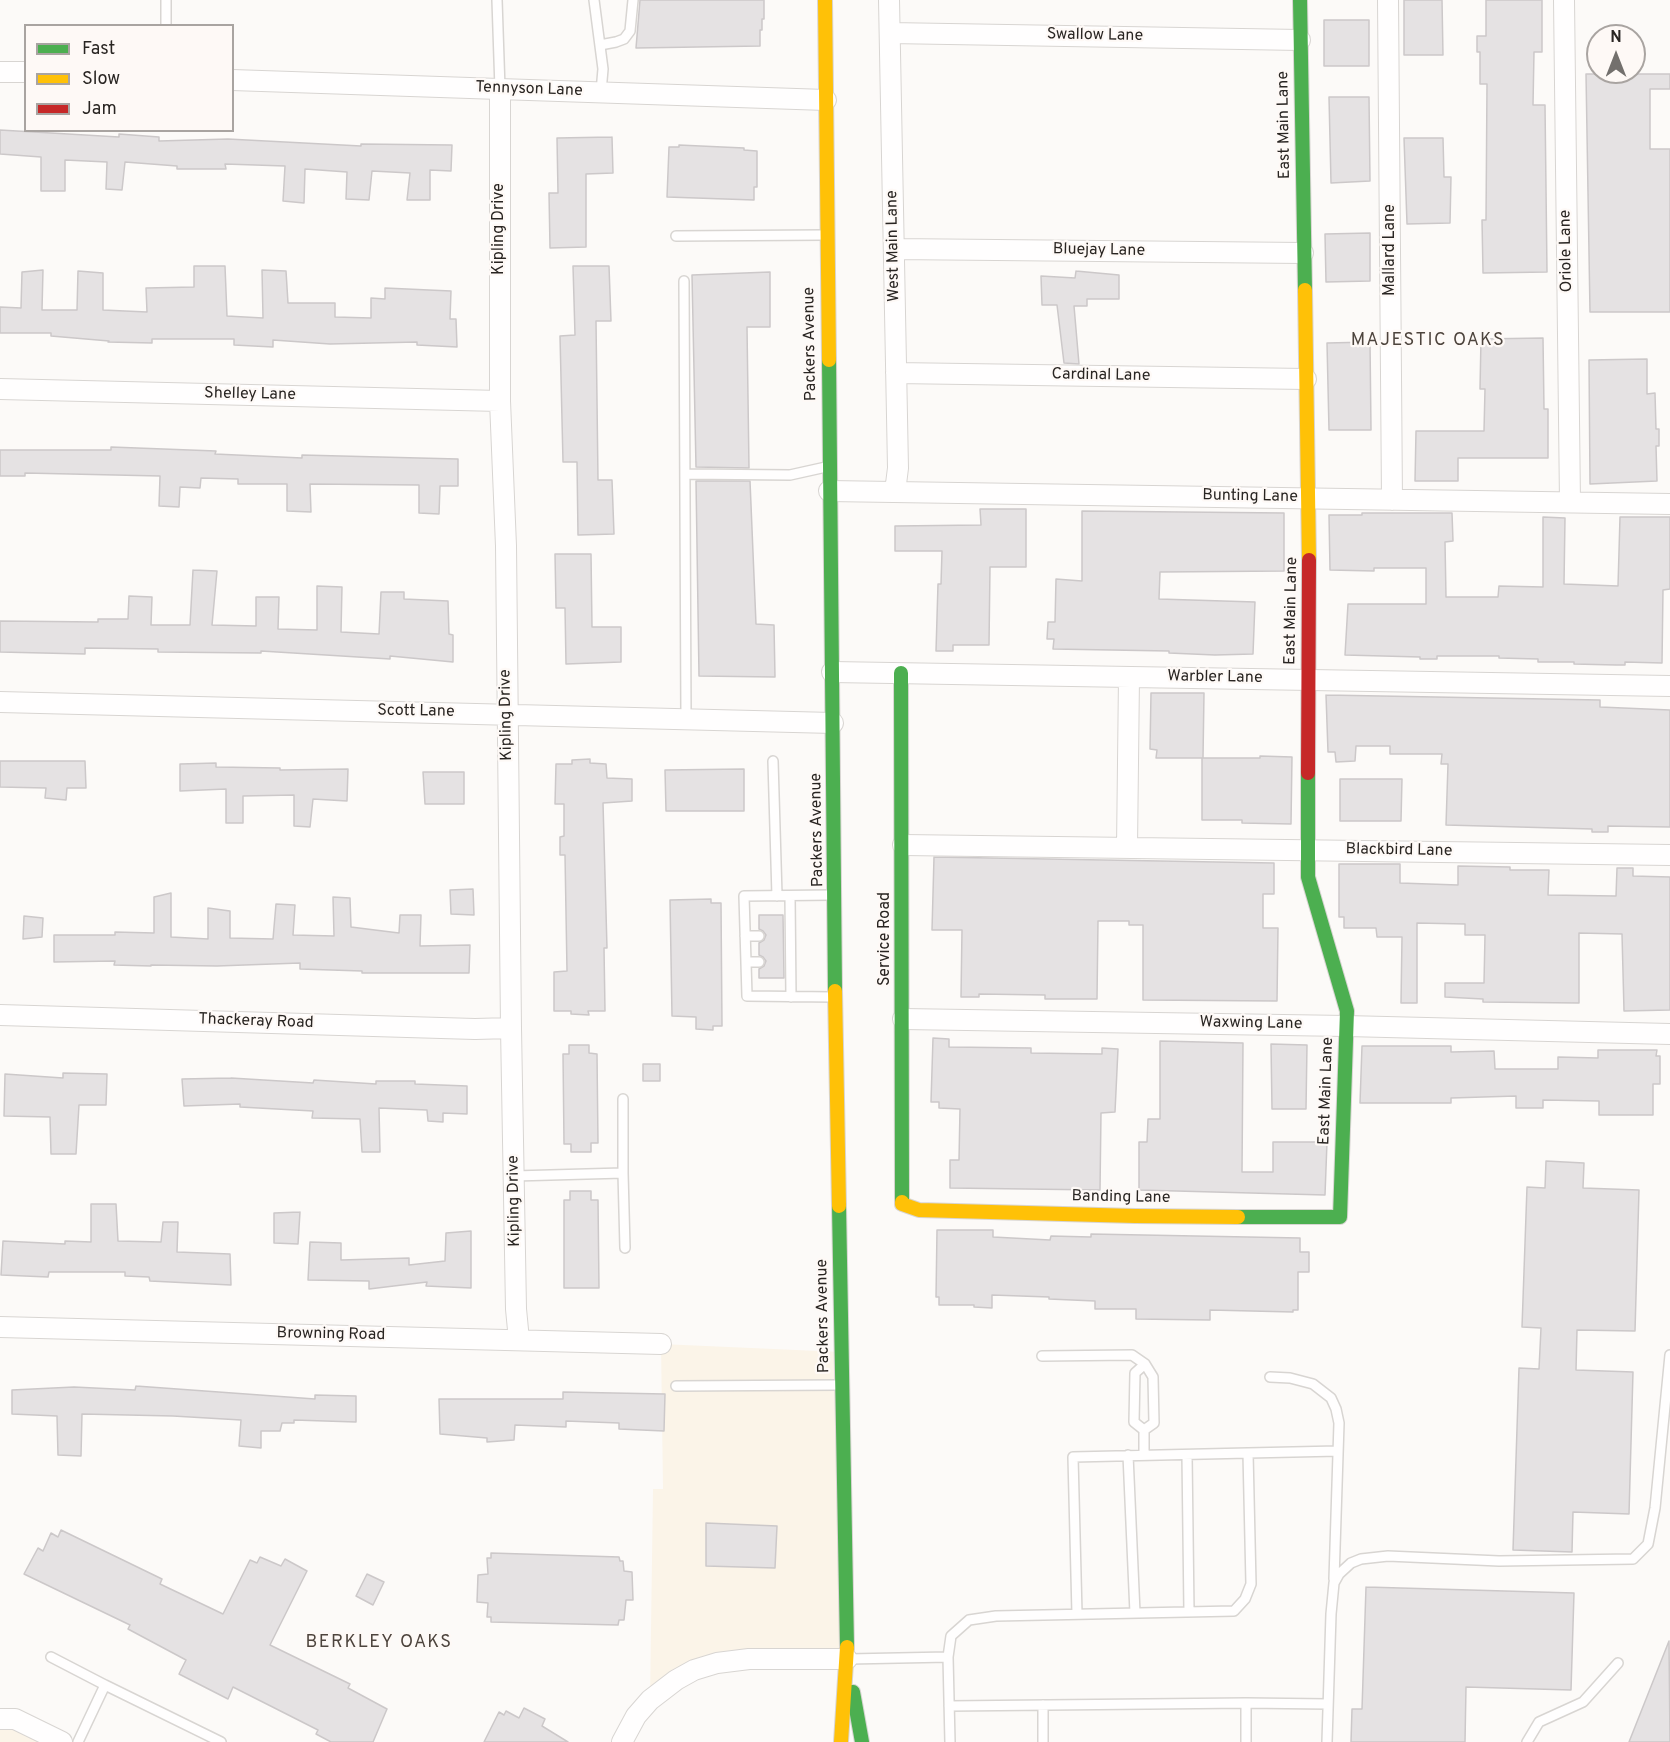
<!DOCTYPE html>
<html>
<head>
<meta charset="utf-8">
<style>
	body { margin:0 }
	#map { position:relative; width:1670px; height:1742px; overflow:hidden; background:#fcfaf8; font-family:Overpass,sans-serif }
	canvas { display:block }
	.legend { position:absolute; left:24px; top:24px; width:210px; height:108px; box-sizing:border-box; background:#fef9f6; border:2px solid #a9a4a1; margin:0; padding:8px 10px; list-style:none; font-size:18px; color:#292522 }
	.legend li { display:flex; align-items:center; gap:12px; height:30px }
	.legend b { width:30px; border:2px solid #a9a4a1 }
	.north { position:absolute; left:1586px; top:24px; width:60px; height:60px; box-sizing:border-box; background:#fef9f6; border:2px solid #a9a4a1; border-radius:50%; rotate:0deg; font-size:16px; font-weight:700; line-height:24px; text-align:center; color:#292522 }
	.north::after { content:''; display:block; margin:auto; width:21px; height:27px; background:#73706d; clip-path:polygon(50% 0,100% 100%,50% 72%,0 100%) }
</style>
</head>
<body>
<div id="map">
<canvas width="1670" height="1742"></canvas>
<ul class="legend">
<li><b style="height:8px;background:#4caf50"></b>Fast</li>
<li><b style="height:8px;background:#ffc107"></b>Slow</li>
<li><b style="height:8px;background:#c62828"></b>Jam</li>
</ul>
<div class="north">N</div>
</div>
<script>
const c = document.querySelector('canvas').getContext('2d');
c.lineJoin = 'round';
function fill(path, color) { c.fillStyle = color; c.fill(path, 'evenodd'); }
const toPath = rows => new Path2D(rows.map(r => 'M' + r).join(''));
function strokePath(path, color, width, dash) { c.strokeStyle = color; c.lineWidth = width; c.lineCap = dash ? 'butt' : 'round'; c.setLineDash(dash || []); c.stroke(path); }
function label(font, color, halo, rows, align = 'center') {
  c.font = font + ' Overpass,sans-serif'; c.lineWidth = 4.5; c.setLineDash([]); c.textBaseline = 'middle'; c.strokeStyle = halo; c.fillStyle = color; for (const [text, x, y, turn = 0] of rows) {
    c.save(); c.translate(x, y); c.rotate((+turn || 0) * Math.PI / 180); c.textAlign = isNaN(turn) ? turn : align; if (halo) c.strokeText(text, 0, 0); c.fillText(text, 0, 0); c.restore();
  }
}
fill(toPath([
	[661,1344,841,1352,847,1659,717,1663,650,1700,653,1489,663,1489],
	[0,1719,62,1742,0,1742]
]), '#fbf4e8');
const building = toPath([
	[640,0,764,0,764,19,762,19,762,30,760,30,760,46,636,48,640,0],
	[1404,0,1442,0,1443,55,1404,55,1404,0],
	[1486,0,1542,0,1542,52,1534,52,1533,105,1545,105,1547,272,1483,273,1482,220,1486,220,1487,84,1480,84,1480,52,1477,52,1477,36,1486,36,1486,0],
	[1324,20,1369,20,1369,66,1324,66,1324,20],
	[1586,74,1670,74,1670,89,1650,89,1650,149,1670,149,1670,312,1590,312,1586,74],
	[1329,97,1369,97,1370,181,1331,183,1329,97],
	[0,130,119,137,119,134,159,137,159,141,228,139,361,146,361,144,452,145,451,171,430,170,430,200,407,200,410,173,372,171,369,200,346,199,347,172,305,169,304,203,283,201,285,166,225,164,226,169,177,169,177,166,125,162,122,190,106,189,107,162,65,160,65,191,41,191,41,157,0,154,0,130],
	[612,137,613,173,586,174,586,247,550,248,549,193,558,193,557,138,612,137],
	[1404,138,1443,138,1444,177,1451,177,1450,223,1407,224,1404,138],
	[679,145,744,148,744,150,757,151,757,187,754,187,754,200,667,197,669,147,679,147,679,145],
	[1370,233,1370,281,1326,282,1325,234,1370,233],
	[194,266,225,266,227,316,263,318,262,270,286,271,288,303,335,303,335,317,371,318,371,298,385,299,385,288,451,291,450,319,456,319,457,347,417,345,417,342,330,344,273,340,273,347,234,345,234,339,152,339,152,343,108,342,109,341,51,336,51,333,0,333,0,307,21,308,22,272,43,270,42,310,77,310,78,271,103,273,103,310,147,312,146,288,194,287,194,266],
	[573,266,609,266,611,321,596,321,598,480,612,480,614,534,578,535,577,462,563,462,560,336,575,335,573,266],
	[1076,271,1119,275,1119,299,1087,299,1087,306,1074,306,1079,364,1064,363,1057,305,1042,305,1041,276,1075,278,1076,271],
	[770,272,770,327,747,327,749,468,696,467,692,275,770,272],
	[1543,338,1544,409,1548,409,1548,458,1458,458,1458,481,1415,481,1416,431,1484,431,1485,389,1480,389,1481,339,1543,338],
	[1370,342,1371,430,1329,430,1327,343,1370,342],
	[1647,359,1647,394,1655,393,1656,429,1659,429,1659,446,1656,446,1657,481,1590,484,1589,360,1647,359],
	[111,447,216,451,215,454,302,458,302,455,458,459,458,486,440,486,439,514,419,513,419,485,310,484,311,512,287,511,287,484,238,484,238,479,201,478,200,488,180,487,179,507,159,506,160,476,25,473,25,476,0,476,0,450,111,450,111,447],
	[696,481,750,481,756,624,774,625,775,677,699,676,696,481],
	[980,509,1026,509,1026,567,990,567,989,645,953,645,953,651,936,651,938,584,941,584,942,551,895,551,895,526,981,525,980,509],
	[1082,511,1284,513,1284,571,1160,572,1159,599,1255,602,1253,654,1215,655,1169,653,1169,651,1053,649,1054,639,1047,639,1048,622,1055,622,1056,579,1082,581,1082,511],
	[1362,513,1452,513,1453,541,1445,542,1446,597,1498,597,1499,586,1543,587,1543,517,1565,518,1564,584,1618,586,1620,517,1670,517,1670,589,1663,590,1662,663,1625,662,1625,665,1616,665,1574,664,1574,662,1538,662,1538,659,1499,658,1499,656,1437,656,1437,659,1420,659,1420,657,1345,655,1348,604,1426,604,1426,568,1374,568,1374,571,1330,570,1329,515,1362,515,1362,513],
	[555,554,591,554,592,627,621,627,621,662,566,664,565,608,556,608,555,554],
	[193,570,217,571,212,625,256,626,256,597,279,597,278,629,317,630,317,586,342,587,341,632,379,634,381,592,404,592,404,599,448,601,449,634,453,635,453,662,390,656,390,659,261,651,261,653,158,652,158,649,85,648,85,654,0,652,0,621,98,622,98,619,128,619,129,596,152,597,151,625,190,625,193,570],
	[1151,693,1204,693,1203,758,1260,758,1260,756,1292,757,1291,824,1242,823,1242,820,1202,820,1202,758,1156,758,1157,750,1150,749,1151,693],
	[1326,695,1600,700,1600,707,1670,710,1670,827,1608,826,1608,832,1592,832,1592,829,1446,825,1448,764,1441,764,1442,754,1390,754,1390,746,1356,746,1355,761,1336,762,1335,752,1328,752,1326,695],
	[590,759,590,763,606,764,607,778,632,779,632,801,603,803,607,948,604,948,605,1011,588,1011,589,1015,571,1014,571,1011,554,1011,554,972,567,971,565,855,560,855,560,837,564,836,564,804,555,804,556,764,572,764,572,760,590,759],
	[0,761,85,761,86,788,67,788,66,800,45,798,46,788,0,787,0,761],
	[216,763,216,767,280,768,280,770,348,769,347,801,313,799,310,827,294,826,294,795,243,796,243,823,226,823,226,789,180,791,180,764,216,763],
	[744,769,744,811,666,811,665,770,744,769],
	[423,772,464,772,464,804,425,804,423,772],
	[1340,779,1402,779,1401,821,1340,821,1340,779],
	[934,857,1274,863,1274,894,1263,894,1263,928,1278,928,1277,1001,1143,1000,1143,925,1129,925,1129,921,1098,921,1097,999,1045,999,1045,995,979,994,979,997,961,997,962,930,932,930,934,857],
	[1339,864,1400,864,1400,883,1458,885,1458,866,1510,867,1510,870,1549,870,1548,895,1616,896,1617,868,1633,868,1633,876,1670,877,1670,1010,1624,1011,1622,934,1579,933,1579,1003,1483,1002,1483,999,1445,997,1445,983,1484,983,1485,935,1465,935,1465,924,1417,923,1417,1003,1401,1003,1402,937,1377,937,1376,928,1344,928,1344,917,1339,917,1339,864],
	[473,889,474,915,451,914,450,890,473,889],
	[171,893,171,937,208,939,208,908,230,911,230,938,273,939,276,904,295,905,293,935,334,936,333,897,350,898,351,927,399,933,400,915,421,915,420,946,470,945,469,973,362,973,362,971,300,969,300,963,217,966,151,965,151,966,114,965,115,961,54,962,54,935,115,935,115,932,154,933,154,897,171,893],
	[711,899,711,903,721,903,722,1026,713,1026,713,1030,696,1029,696,1017,672,1016,670,900,711,899],
	[759,915,783,915,784,978,759,978,759,969,764,966,766,961,763,957,759,955,759,943,764,940,766,935,763,931,759,929,759,915],
	[24,916,43,918,42,937,23,939,24,916],
	[933,1038,949,1039,949,1047,1031,1048,1031,1053,1102,1054,1102,1048,1118,1049,1115,1112,1101,1113,1100,1190,950,1188,950,1160,959,1160,960,1109,939,1108,939,1102,931,1102,933,1038],
	[1160,1041,1243,1043,1242,1172,1273,1172,1273,1142,1327,1142,1325,1195,1139,1190,1139,1142,1147,1142,1148,1119,1160,1119,1160,1041],
	[1271,1044,1307,1045,1306,1109,1272,1109,1271,1044],
	[569,1045,589,1045,589,1053,597,1054,598,1143,591,1143,591,1152,571,1152,571,1144,564,1144,563,1054,569,1054,569,1045],
	[1362,1046,1451,1046,1451,1052,1494,1051,1495,1069,1558,1069,1558,1057,1598,1058,1598,1050,1657,1050,1656,1056,1660,1056,1660,1084,1653,1084,1653,1115,1599,1115,1599,1101,1543,1100,1543,1108,1516,1108,1516,1096,1451,1098,1451,1103,1360,1103,1362,1046],
	[643,1064,660,1064,660,1081,643,1081,643,1064],
	[63,1073,107,1074,106,1105,79,1105,76,1154,51,1154,50,1117,4,1116,5,1074,63,1078,63,1073],
	[231,1078,313,1083,314,1080,376,1084,376,1081,415,1081,415,1084,467,1086,467,1114,443,1113,443,1122,428,1121,427,1110,379,1108,380,1152,362,1152,360,1119,312,1118,313,1111,240,1107,240,1104,184,1106,182,1079,231,1078],
	[1546,1161,1584,1163,1583,1188,1639,1190,1635,1331,1577,1330,1576,1370,1633,1372,1629,1514,1573,1512,1572,1552,1513,1550,1519,1368,1539,1369,1541,1328,1522,1327,1527,1187,1545,1188,1546,1161],
	[570,1191,591,1191,591,1200,598,1200,599,1288,564,1288,564,1200,570,1200,570,1191],
	[91,1204,116,1204,118,1241,161,1242,163,1222,178,1222,177,1252,230,1254,231,1285,150,1281,149,1277,125,1276,125,1272,49,1272,48,1277,1,1275,3,1241,65,1244,65,1241,91,1242,91,1204],
	[300,1212,298,1244,274,1243,274,1213,300,1212],
	[937,1230,993,1230,993,1237,1050,1240,1051,1236,1091,1237,1091,1234,1300,1238,1300,1252,1309,1252,1309,1272,1298,1272,1298,1310,1293,1310,1293,1312,1210,1310,1210,1320,1136,1319,1136,1309,1095,1309,1095,1301,1049,1299,1049,1297,992,1295,992,1308,974,1307,974,1305,939,1305,939,1297,936,1297,937,1230],
	[471,1231,471,1288,426,1286,427,1282,369,1289,369,1281,308,1280,310,1242,341,1243,341,1260,409,1258,409,1265,445,1261,446,1233,471,1231],
	[136,1386,315,1399,315,1395,356,1396,356,1422,294,1420,294,1423,282,1423,280,1431,261,1431,261,1448,239,1446,241,1420,173,1416,82,1414,81,1456,58,1455,57,1416,12,1414,12,1390,74,1387,135,1390,136,1386],
	[563,1392,665,1394,664,1431,619,1429,619,1423,566,1421,566,1427,515,1425,514,1440,487,1442,487,1438,440,1434,439,1399,563,1399,563,1392],
	[706,1523,777,1526,775,1568,706,1566,706,1523],
	[61,1530,162,1579,160,1584,223,1614,250,1560,257,1563,260,1557,281,1566,285,1559,307,1571,270,1645,350,1684,348,1688,387,1709,373,1742,331,1742,316,1734,318,1730,233,1687,228,1699,179,1674,186,1660,128,1629,130,1625,24,1574,38,1548,43,1551,51,1533,58,1537,61,1530],
	[491,1553,619,1557,620,1561,623,1561,624,1571,632,1572,633,1600,626,1600,624,1620,619,1620,618,1625,491,1622,491,1617,487,1617,488,1603,477,1602,478,1575,488,1574,487,1558,491,1558,491,1553],
	[367,1574,384,1582,373,1605,356,1596,367,1574],
	[1366,1587,1574,1593,1571,1690,1466,1687,1465,1742,1351,1742,1352,1709,1362,1709,1366,1587],
	[1669,1641,1670,1742,1629,1742,1669,1641],
	[524,1708,545,1719,542,1726,568,1742,484,1742,499,1712,504,1715,506,1711,519,1718,524,1708]
]);
fill(building, '#e5e2e3');
strokePath(building, '#ccc8c9', 1.5);
const lane = toPath([
	[166,0,166,26],
	[497,0,500,89],
	[594,0,603,69,601,92],
	[600,45,616,42,624,39,630,31,633,0],
	[676,236,824,235],
	[684,281,686,719],
	[686,474,790,475,826,467],
	[773,761,777,896],
	[832,895,744,896,747,996,833,997],
	[790,896,791,997],
	[745,936,759,936],
	[746,962,759,962],
	[623,1099,623,1173],
	[514,1176,623,1173,625,1248],
	[1042,1356,1132,1355,1145,1364,1153,1377,1154,1423,1144,1430],
	[1270,1377,1290,1378,1313,1384,1331,1398,1336,1409,1339,1423,1334,1579],
	[676,1386,838,1385],
	[1128,1455,1135,1613],
	[1144,1455,1144,1430,1134,1422,1135,1373,1145,1364],
	[1187,1455,1189,1612],
	[1077,1614,1073,1457,1248,1453],
	[51,1657,105,1685],
	[948,1657,951,1636,969,1620,996,1616,1234,1611,1245,1599,1251,1584,1248,1453,1338,1451],
	[849,1659,948,1657,950,1742],
	[1246,1703,1328,1704],
	[1043,1705,1043,1742],
	[949,1706,1246,1703,1246,1742],
	[78,1742,105,1685,221,1742],
	[1327,1742,1331,1614,1334,1583,1339,1574,1351,1563,1361,1559,1388,1556,1499,1561,1633,1559,1648,1544,1655,1508,1670,1355],
	[1527,1742,1539,1722,1583,1702,1618,1663]
]);
const street = toPath([
	[889,0,898,468,895,492],
	[1388,0,1392,500],
	[1564,0,1570,502],
	[890,33,1300,40],
	[0,72,26,72],
	[232,80,826,100],
	[500,89,500,401,506,546,511,1028,516,1309,519,1340],
	[894,249,1303,253],
	[896,373,1306,379],
	[0,389,500,401],
	[829,491,1670,504],
	[832,672,1670,686],
	[0,702,833,723],
	[903,845,1670,855],
	[1127,848,1129,677],
	[0,1015,475,1029,511,1028],
	[903,1019,1346,1026,1670,1034],
	[0,1327,661,1344],
	[0,1719,15,1719,62,1742],
	[622,1742,636,1716,650,1700,676,1680,694,1670,717,1663,749,1659,847,1659]
]);
const fast = toPath([
	[1300,0,1305,290],
	[829,360,835,991],
	[901,673,902,1202],
	[839,1206,847,1647],
	[1238,1217,1340,1217,1347,1011,1308,877,1308,773],
	[853,1692,862,1742]
]);
const slow = toPath([
	[825,0,829,360],
	[1305,290,1309,560],
	[835,991,839,1206],
	[902,1202,902,1204,919,1210,1135,1216,1238,1217],
	[841,1742,847,1647]
]);
const jam = toPath([
	[1308,773,1309,560]
]);
strokePath(lane, '#d8d5d2', 12);
strokePath(street, '#d8d5d2', 22);
strokePath(fast, '#d8d5d2', 16);
strokePath(slow, '#d8d5d2', 16);
strokePath(jam, '#d8d5d2', 16);
strokePath(lane, '#fffefe', 9);
strokePath(street, '#fffefe', 20);
strokePath(fast, '#4caf50', 14);
strokePath(slow, '#ffc107', 14);
strokePath(jam, '#c62828', 14);
label('16px', '#292522', '#fef9f6', [
	["Swallow Lane",1095,36,1],
	["Tennyson Lane",529,90,2],
	["East Main Lane",1285,125,-91],
	["Kipling Drive",500,229,-90],
	["West Main Lane",894,246,-91],
	["Mallard Lane",1391,250,-90],
	["Bluejay Lane",1099,251,1],
	["Oriole Lane",1567,251,-91],
	["Packers Avenue",811,344,-91],
	["Cardinal Lane",1101,376,1],
	["Shelley Lane",250,395,1],
	["Bunting Lane",1250,497,1],
	["East Main Lane",1292,611,-89],
	["Warbler Lane",1215,678,1],
	["Scott Lane",416,712,1],
	["Kipling Drive",507,715,-91],
	["Packers Avenue",818,830,-91],
	["Blackbird Lane",1399,851,1],
	["Service Road",886,939,-90],
	["Thackeray Road",256,1022,2],
	["Waxwing Lane",1251,1024,1],
	["East Main Lane",1327,1091,-88],
	["Banding Lane",1121,1198,1],
	["Kipling Drive",515,1201,-91],
	["Packers Avenue",824,1316,-91],
	["Browning Road",331,1335,1]
]);
c.letterSpacing = '1.5px';
label('18px', '#4d443d', '#fef9f6', [
	["MAJESTIC OAKS",1428,341],
	["BERKLEY OAKS",379,1643]
]);
c.letterSpacing = '0px';
</script>
</body>
</html>
